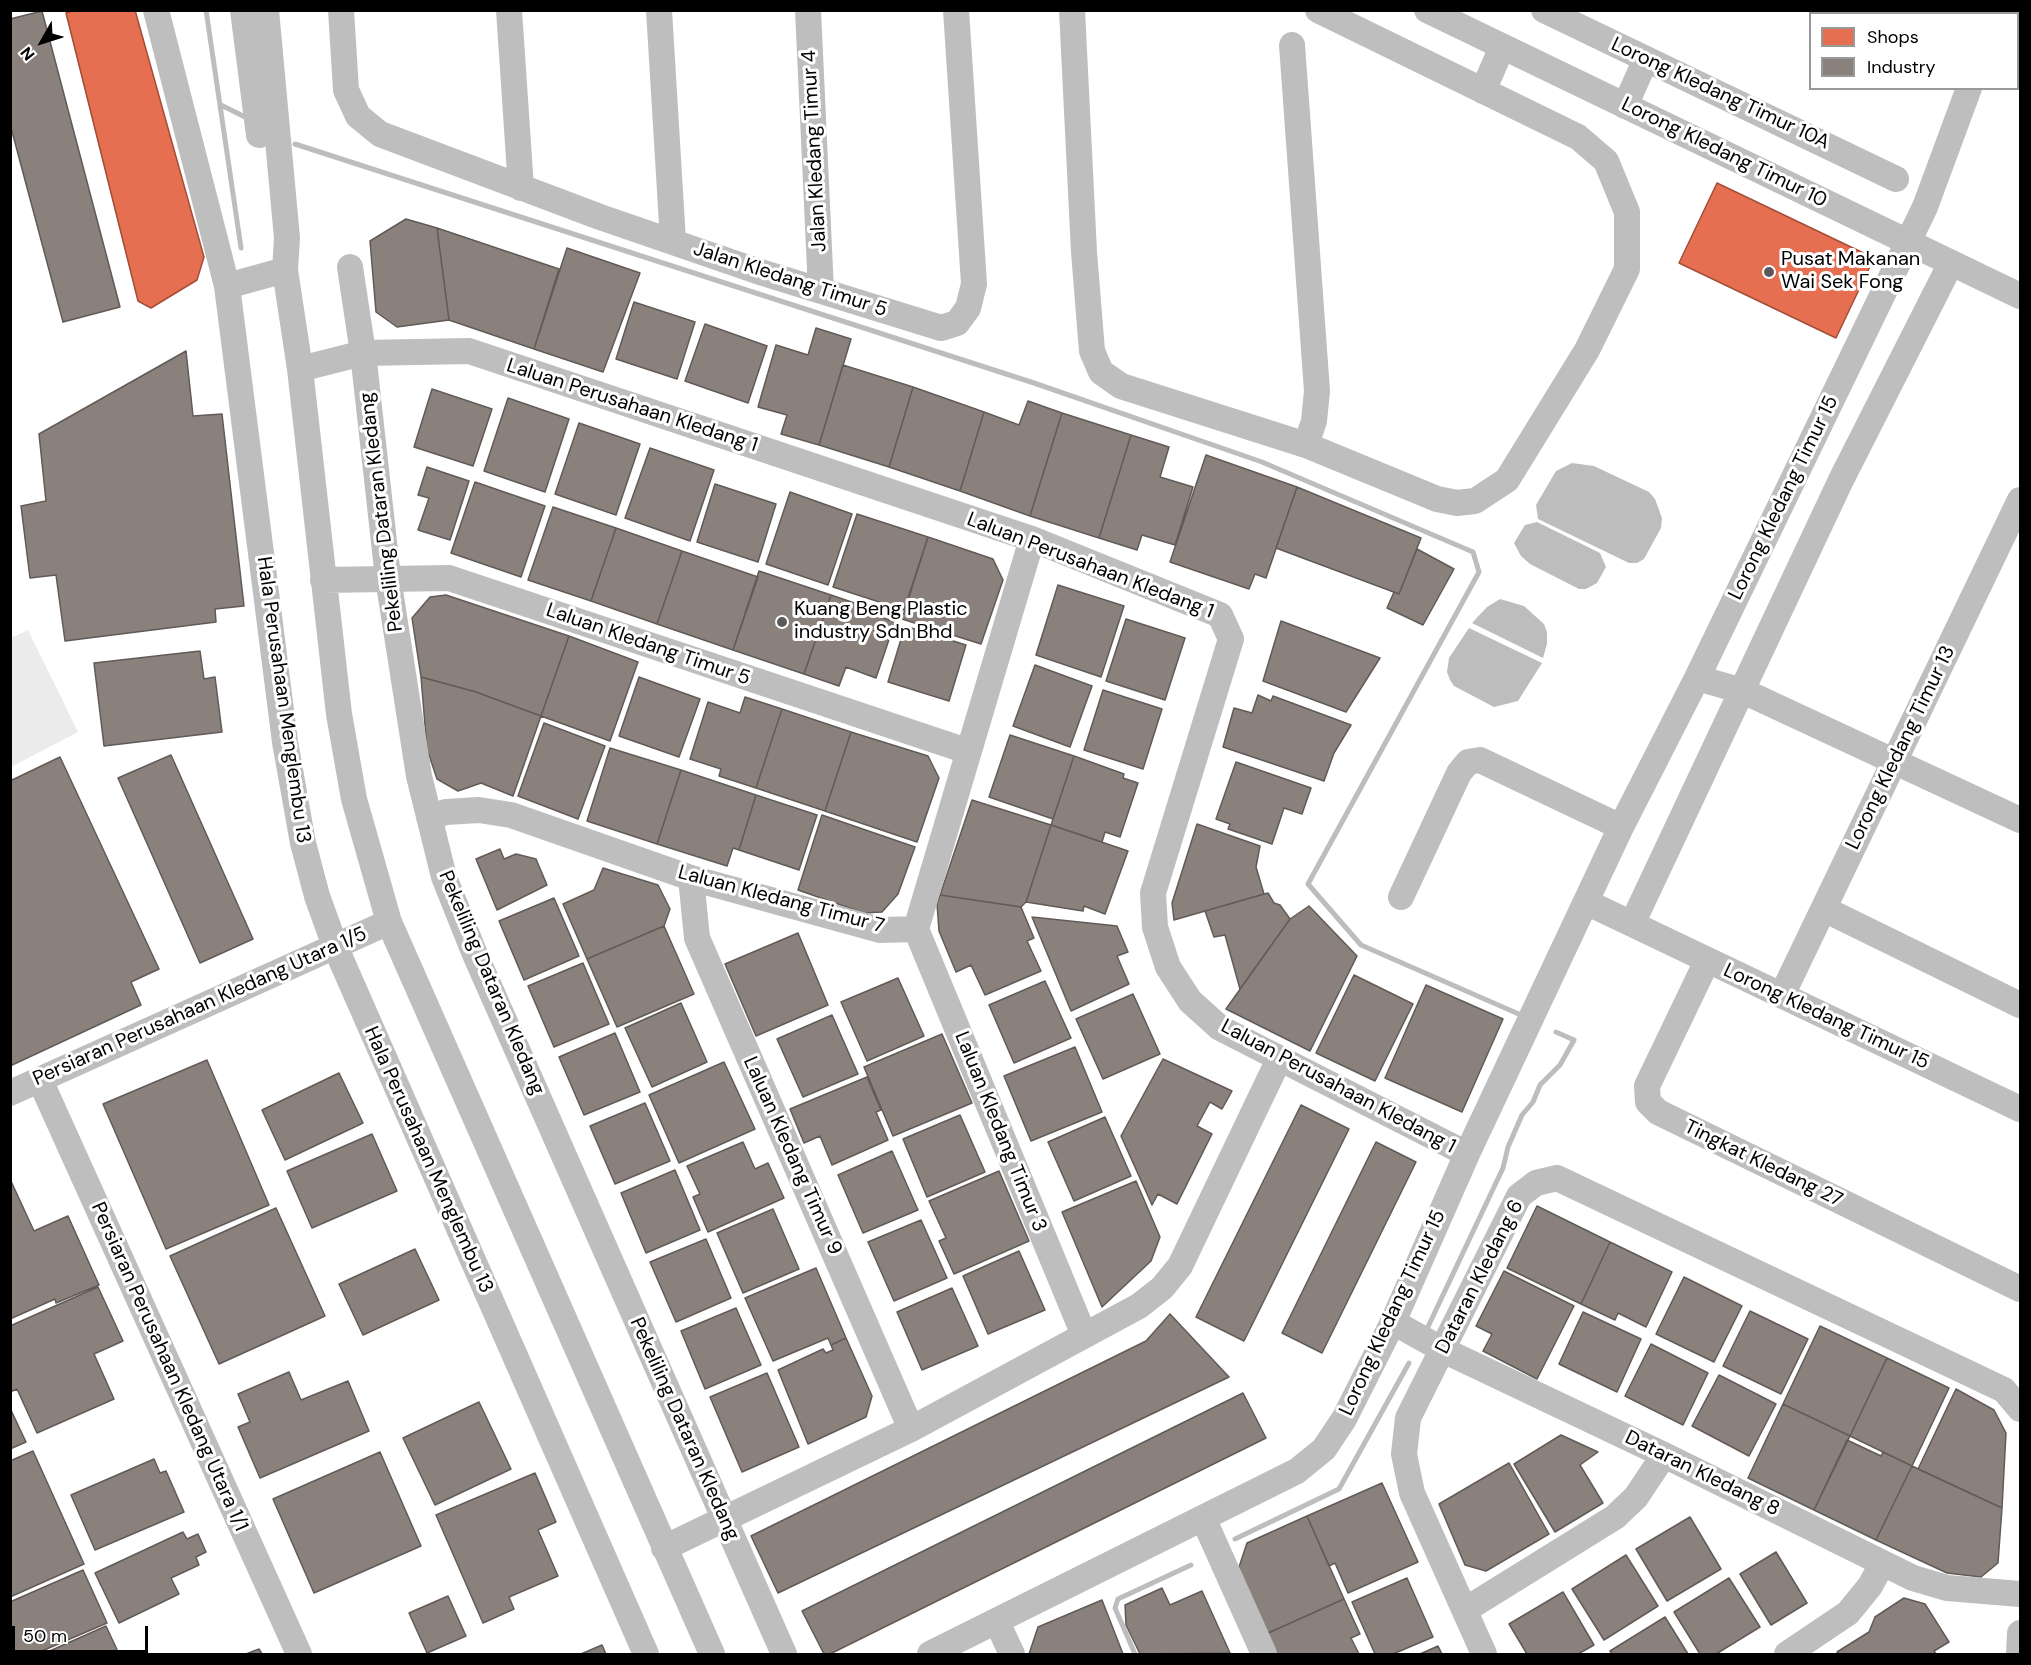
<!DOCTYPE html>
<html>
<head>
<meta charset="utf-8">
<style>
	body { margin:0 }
	#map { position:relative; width:2031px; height:1665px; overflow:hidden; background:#fff; font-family:"DM Sans",sans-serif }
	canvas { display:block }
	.frame { position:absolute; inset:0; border:12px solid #000; pointer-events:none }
	.legend { position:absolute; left:1809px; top:12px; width:210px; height:78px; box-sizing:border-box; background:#fff; border:2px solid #999; margin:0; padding:8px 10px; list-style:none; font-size:18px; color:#000 }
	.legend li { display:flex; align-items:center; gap:12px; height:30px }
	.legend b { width:30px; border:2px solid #999 }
	.north { position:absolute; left:12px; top:12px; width:60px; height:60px; -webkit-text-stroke:4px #fff; paint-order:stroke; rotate:231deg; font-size:16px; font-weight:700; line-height:24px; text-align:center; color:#000 }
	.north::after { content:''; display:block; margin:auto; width:21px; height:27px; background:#000; clip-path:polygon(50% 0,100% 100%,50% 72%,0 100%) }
	.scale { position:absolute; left:12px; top:1626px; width:136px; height:27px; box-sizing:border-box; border:3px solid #000; border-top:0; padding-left:8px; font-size:18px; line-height:21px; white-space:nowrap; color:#000; -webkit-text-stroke:4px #fff; paint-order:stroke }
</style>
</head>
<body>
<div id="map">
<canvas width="2031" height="1665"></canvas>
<div class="frame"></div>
<ul class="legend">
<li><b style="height:16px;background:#e76f51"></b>Shops</li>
<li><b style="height:16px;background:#8a817c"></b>Industry</li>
</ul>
<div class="north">N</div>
<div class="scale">50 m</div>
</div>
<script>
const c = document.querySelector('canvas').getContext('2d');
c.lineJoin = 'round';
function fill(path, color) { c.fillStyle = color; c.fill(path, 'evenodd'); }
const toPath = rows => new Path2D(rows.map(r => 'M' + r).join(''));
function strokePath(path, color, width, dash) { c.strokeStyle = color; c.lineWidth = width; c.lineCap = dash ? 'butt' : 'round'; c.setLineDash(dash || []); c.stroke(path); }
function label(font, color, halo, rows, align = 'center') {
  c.font = font + ' "DM Sans",sans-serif'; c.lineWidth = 6; c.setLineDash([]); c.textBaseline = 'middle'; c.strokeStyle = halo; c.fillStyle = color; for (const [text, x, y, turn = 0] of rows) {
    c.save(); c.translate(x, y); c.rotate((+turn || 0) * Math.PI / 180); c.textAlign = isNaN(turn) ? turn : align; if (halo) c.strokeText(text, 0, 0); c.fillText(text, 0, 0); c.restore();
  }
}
fill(toPath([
	[28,630,78,732,11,767,11,638]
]), '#ebebeb');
fill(toPath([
	[1572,463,1594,466,1649,492,1655,499,1662,518,1661,528,1644,559,1637,563,1629,563,1538,519,1536,505,1556,471],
	[1537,522,1600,553,1606,567,1597,583,1586,589,1579,589,1530,564,1521,556,1514,543,1525,525],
	[1500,599,1524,606,1544,624,1547,632,1547,644,1543,658,1472,623,1487,607],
	[1469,628,1542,663,1518,701,1494,707,1454,686,1450,680,1447,672,1449,658]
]), '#bdbdbd');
const shops = toPath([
	[76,10,135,10,204,257,197,280,151,308,138,301,66,13,76,10],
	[1717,183,1874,258,1836,338,1679,263,1717,183]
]);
fill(shops, '#e76f51');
strokePath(shops, '#a24e39', 1.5);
const industry = toPath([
	[42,11,120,307,63,322,10,124,10,19,42,11],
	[406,219,437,228,449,320,397,327,376,312,370,241,406,219],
	[437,228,559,269,534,349,449,320,437,228],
	[567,248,640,273,603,372,534,349,567,248],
	[634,302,695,322,677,379,616,359,634,302],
	[705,324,767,346,748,403,685,381,705,324],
	[816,328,851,339,819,445,781,434,787,415,758,407,776,345,808,355,816,328],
	[186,351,193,416,222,414,244,606,215,609,216,622,65,641,56,575,30,578,21,506,46,501,39,434,186,351],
	[843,365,913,387,889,467,819,445,843,365],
	[913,387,984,412,960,491,889,467,913,387],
	[432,389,492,409,473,466,414,447,432,389],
	[508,398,569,419,545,492,484,471,508,398],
	[1028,401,1062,413,1030,516,960,491,984,412,1019,425,1028,401],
	[1062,413,1131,435,1099,538,1030,516,1062,413],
	[579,423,640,444,616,515,555,494,579,423],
	[1131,435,1169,447,1160,477,1193,487,1175,545,1142,535,1137,550,1099,538,1131,435],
	[650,448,714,470,690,541,625,518,650,448],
	[1206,455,1297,487,1266,578,1255,574,1249,589,1170,562,1206,455],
	[427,467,469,481,450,540,418,530,429,498,418,495,427,467],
	[475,482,545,506,521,577,451,553,475,482],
	[715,484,776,504,758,562,697,542,715,484],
	[1297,487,1421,538,1399,594,1276,548,1297,487],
	[790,492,852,514,828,585,766,564,790,492],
	[553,507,616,528,591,601,528,580,553,507],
	[857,514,928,537,904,610,833,587,857,514],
	[616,528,682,551,657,624,591,601,616,528],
	[928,537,993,559,1003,580,981,644,902,619,928,537],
	[1417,549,1454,569,1423,625,1387,608,1394,592,1399,594,1417,549],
	[682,551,758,577,733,650,657,624,682,551],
	[759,571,831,595,804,674,733,650,759,571],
	[1058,585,1124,606,1101,677,1036,655,1058,585],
	[446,595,569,636,541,716,476,692,421,677,412,618,430,597,446,595],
	[831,595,866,607,864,611,895,622,876,678,846,667,839,686,804,674,831,595],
	[1126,619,1185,638,1165,700,1106,681,1126,619],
	[1281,621,1380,658,1346,712,1263,681,1281,621],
	[905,626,966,645,949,701,888,682,905,626],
	[569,636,638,662,610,741,541,716,569,636],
	[200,651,204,679,215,677,222,732,104,746,94,663,200,651],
	[1035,665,1092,686,1070,747,1013,726,1035,665],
	[421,677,476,692,541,716,513,796,481,783,458,791,437,779,427,749,421,677],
	[639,677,700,699,679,757,619,736,639,677],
	[1103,690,1162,709,1143,769,1084,750,1103,690],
	[1258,695,1271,701,1273,696,1351,725,1334,753,1324,781,1223,747,1234,708,1252,713,1258,695],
	[745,697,782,709,756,788,719,776,721,769,690,759,708,702,740,713,745,697],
	[782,709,851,732,825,811,756,788,782,709],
	[544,723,605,746,578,819,518,796,544,723],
	[851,732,928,756,939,778,917,842,825,811,851,732],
	[1010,735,1074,756,1053,819,989,797,1010,735],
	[610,748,681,770,657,844,587,821,610,748],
	[171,755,253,939,200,963,118,778,171,755],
	[1074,756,1124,774,1123,778,1138,783,1120,837,1105,832,1102,842,1051,825,1074,756],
	[60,757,159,969,131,982,141,1005,10,1066,10,781,60,757],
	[1236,762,1311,788,1302,814,1284,808,1272,844,1228,829,1230,824,1216,819,1236,762],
	[681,770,756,795,739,850,733,848,727,866,657,844,681,770],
	[756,795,817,815,799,870,739,850,756,795],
	[972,800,1051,825,1026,902,1021,907,940,895,972,800],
	[822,815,915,847,898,894,882,912,864,913,798,890,822,815],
	[1197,824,1260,846,1256,867,1264,894,1174,920,1172,903,1197,824],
	[1051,825,1128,851,1105,914,1084,906,1083,911,1026,902,1051,825],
	[500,849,504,859,516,854,536,859,547,885,497,910,476,859,500,849],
	[603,868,658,885,670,909,664,926,587,959,563,904,594,890,603,868],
	[1268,893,1274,903,1280,905,1290,919,1240,989,1225,935,1214,937,1205,911,1268,893],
	[940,895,1021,907,1034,938,1027,941,1041,971,985,995,971,965,956,972,939,931,937,904,940,895],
	[554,898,579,956,524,980,499,921,554,898],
	[1309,906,1357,956,1310,1051,1226,1009,1290,919,1309,906],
	[1032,917,1117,926,1128,952,1117,956,1129,984,1071,1011,1032,917],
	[664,926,694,994,617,1027,587,959,664,926],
	[798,933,828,1005,756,1036,725,964,798,933],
	[583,963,609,1024,554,1047,528,986,583,963],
	[1354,975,1413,1004,1375,1081,1316,1053,1354,975],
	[898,978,924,1036,867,1061,841,1002,898,978],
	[1045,981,1071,1038,1014,1063,989,1005,1045,981],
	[1426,985,1503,1019,1462,1112,1385,1078,1426,985],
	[1133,994,1160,1054,1103,1079,1076,1019,1133,994],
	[681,1003,707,1062,652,1087,625,1028,681,1003],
	[832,1015,858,1074,803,1097,777,1039,832,1015],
	[615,1033,640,1092,584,1115,559,1057,615,1033],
	[942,1034,972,1103,893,1136,864,1067,942,1034],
	[1075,1047,1102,1112,1031,1141,1004,1076,1075,1047],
	[1163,1059,1232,1091,1222,1109,1210,1102,1197,1126,1212,1134,1177,1204,1158,1194,1152,1205,1121,1136,1163,1059],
	[207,1060,269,1205,166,1249,103,1104,207,1060],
	[724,1062,755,1129,679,1163,649,1095,724,1062],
	[339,1073,363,1123,285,1160,262,1110,339,1073],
	[867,1077,881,1110,876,1112,888,1140,832,1165,820,1136,804,1143,790,1109,867,1077],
	[645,1103,670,1161,615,1184,590,1126,645,1103],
	[1301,1105,1349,1129,1244,1341,1196,1317,1301,1105],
	[960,1115,985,1172,927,1197,903,1139,960,1115],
	[1105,1117,1131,1176,1074,1201,1048,1142,1105,1117],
	[372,1134,397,1191,312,1228,287,1171,372,1134],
	[743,1142,755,1169,768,1163,784,1198,708,1232,693,1197,700,1194,687,1166,743,1142],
	[1376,1142,1416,1162,1322,1353,1282,1333,1376,1142],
	[892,1151,918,1210,863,1233,838,1175,892,1151],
	[675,1170,700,1230,646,1253,621,1193,675,1170],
	[999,1171,1029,1241,954,1274,939,1241,946,1238,929,1201,999,1171],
	[10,1179,34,1231,68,1216,99,1285,56,1303,55,1299,10,1319,10,1179],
	[1136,1181,1160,1237,1151,1261,1102,1307,1062,1212,1136,1181],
	[1537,1206,1610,1242,1581,1304,1507,1268,1537,1206],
	[276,1208,325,1316,219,1364,170,1256,276,1208],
	[773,1209,799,1269,743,1293,717,1233,773,1209],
	[921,1220,947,1278,894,1301,868,1242,921,1220],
	[706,1239,731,1298,676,1322,650,1262,706,1239],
	[1610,1242,1672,1272,1646,1327,1618,1313,1615,1320,1581,1304,1610,1242],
	[415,1249,439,1300,363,1335,339,1284,415,1249],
	[1019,1251,1045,1310,988,1334,963,1276,1019,1251],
	[816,1268,846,1338,831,1345,828,1338,773,1361,745,1298,816,1268],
	[1504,1271,1574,1306,1537,1379,1483,1351,1492,1334,1476,1326,1504,1271],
	[1684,1277,1742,1306,1714,1362,1656,1334,1684,1277],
	[98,1287,123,1341,94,1354,114,1399,37,1433,17,1389,10,1392,10,1326,98,1287],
	[952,1288,978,1346,922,1370,897,1312,952,1288],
	[736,1308,761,1365,705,1389,681,1331,736,1308],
	[1750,1311,1808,1339,1781,1394,1723,1366,1750,1311],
	[1583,1312,1641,1339,1617,1392,1559,1364,1583,1312],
	[1170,1314,1229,1377,778,1593,751,1536,1146,1341,1170,1314],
	[1820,1326,1887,1358,1850,1436,1783,1404,1820,1326],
	[846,1338,872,1396,866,1417,808,1444,778,1370,823,1349,826,1353,833,1350,831,1345,846,1338],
	[1651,1344,1708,1373,1683,1425,1625,1396,1651,1344],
	[1887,1358,1949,1388,1912,1466,1850,1436,1887,1358],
	[289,1372,301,1400,348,1381,369,1431,260,1478,238,1427,250,1422,238,1394,289,1372],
	[767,1373,799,1447,742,1472,710,1397,767,1373],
	[1719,1375,1776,1404,1749,1456,1692,1426,1719,1375],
	[1956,1389,1994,1410,2006,1433,2002,1508,1918,1469,1956,1389],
	[1243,1393,1266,1438,830,1654,824,1654,802,1611,1243,1393],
	[479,1402,511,1469,435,1505,403,1438,479,1402],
	[1783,1404,1850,1436,1814,1510,1748,1478,1783,1404],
	[10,1408,26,1442,10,1449,10,1408],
	[1561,1435,1598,1452,1580,1465,1603,1503,1555,1532,1514,1464,1561,1435],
	[1847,1440,1881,1456,1883,1452,1912,1466,1876,1540,1814,1510,1847,1440],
	[33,1451,84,1564,10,1597,10,1461,33,1451],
	[380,1452,421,1546,314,1593,273,1499,380,1452],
	[154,1459,160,1473,166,1471,184,1512,95,1550,71,1495,154,1459],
	[1509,1463,1549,1534,1486,1571,1465,1565,1439,1504,1509,1463],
	[1912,1466,2002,1508,1998,1563,1981,1577,1947,1573,1876,1540,1912,1466],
	[535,1473,556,1522,538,1530,558,1576,509,1597,514,1609,483,1623,436,1515,535,1473],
	[1382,1483,1418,1562,1348,1593,1335,1563,1329,1566,1307,1516,1382,1483],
	[1307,1516,1344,1599,1266,1634,1238,1570,1247,1543,1307,1516],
	[1690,1517,1721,1569,1667,1601,1636,1549,1690,1517],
	[183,1532,187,1539,198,1534,206,1552,196,1557,199,1565,171,1578,179,1594,119,1623,95,1573,183,1532],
	[1776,1552,1807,1603,1771,1625,1740,1574,1776,1552],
	[1626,1555,1658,1606,1604,1640,1572,1589,1626,1555],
	[83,1570,107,1623,35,1654,10,1654,10,1602,83,1570],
	[1407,1578,1433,1637,1393,1654,1375,1654,1352,1602,1407,1578],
	[1729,1578,1760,1627,1716,1654,1700,1654,1674,1612,1729,1578],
	[1162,1588,1170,1605,1202,1591,1230,1653,1140,1654,1126,1625,1125,1605,1162,1588],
	[1563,1592,1594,1645,1578,1654,1527,1654,1509,1624,1563,1592],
	[448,1596,466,1636,427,1653,409,1613,448,1596],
	[1904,1598,1925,1604,1949,1642,1934,1651,1936,1654,1839,1654,1837,1652,1869,1632,1875,1617,1904,1598],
	[1344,1599,1360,1634,1351,1638,1359,1654,1275,1654,1266,1634,1344,1599],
	[1102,1600,1123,1654,1029,1654,1038,1627,1102,1600],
	[1665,1617,1688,1654,1612,1654,1610,1651,1665,1617],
	[106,1626,119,1654,43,1654,106,1626],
	[602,1645,606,1654,581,1654,602,1645],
	[1438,1646,1442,1654,1420,1654,1438,1646],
	[259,1649,262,1654,246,1654,259,1649]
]);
fill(industry, '#8a817c');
strokePath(industry, '#615a57', 1.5);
strokePath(toPath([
	[206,10,241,248],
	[221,105,245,117],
	[295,144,1034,383,1262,462,1473,552,1479,572,1308,884,1361,945,1521,1015],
	[1426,1331,1503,1168,1508,1147,1522,1115,1533,1102,1540,1085,1560,1065,1574,1040,1556,1032],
	[1235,1539,1339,1489,1409,1363],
	[1135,1654,1115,1608,1118,1599,1191,1565]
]), '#bdbdbd', 5);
strokePath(toPath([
	[156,10,227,286,285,742,303,843,317,896,335,946,646,1654],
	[243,10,259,135],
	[266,10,287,238,285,270,300,369,339,714,354,799,389,922,712,1654],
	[341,10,346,90,358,116,380,134,600,217,757,271,941,328,957,323,968,308,974,284,956,10],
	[509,10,521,188],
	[659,10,673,241],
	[808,10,821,291],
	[1072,10,1084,252,1092,351,1101,372,1121,386,1306,445,1437,499,1457,503,1475,501,1507,480,1587,350,1627,269,1627,212,1606,161,1578,137,1318,10],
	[1427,10,2020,296],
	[1544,10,1896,179],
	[1992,14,1993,10],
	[1292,45,1317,391,1314,421,1306,445],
	[1483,91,1502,47],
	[1625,106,1646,59],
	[350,267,363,353,388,578,419,776,444,877,474,952,784,1654],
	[227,286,285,270],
	[300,369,363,353,469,351,1032,539,1220,615,1231,639,1153,893,1155,927,1168,967,1190,1001,1220,1028,1467,1154],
	[323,580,449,578,967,751],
	[1697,678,1743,691,2020,820],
	[429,817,446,812,479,810,511,815,691,878,880,930,916,929,1032,539],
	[691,878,697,938,911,1429],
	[1401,897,1459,773,1468,762,1480,760,1621,827],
	[1586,902,2020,1109],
	[1824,909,2020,1005],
	[1632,924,1841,480,1951,263],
	[916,929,1084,1335],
	[1707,961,1647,1086,1648,1102,1658,1112,2020,1289],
	[1782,995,2020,500],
	[40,1080,299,1654],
	[10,1093,389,922],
	[1393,1322,1443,1350,1664,1455,1913,1578,1947,1588,2020,1594],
	[1204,1520,1264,1654],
	[664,1548,911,1429,1139,1306,1162,1288,1180,1266,1279,1059],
	[1465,1610,1615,1517,1636,1497,1664,1455],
	[997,1622,1012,1654],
	[930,1654,1297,1471,1324,1449,1344,1419,1393,1322,1467,1154,1621,827,1697,678,1925,207,1969,88],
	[1484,1654,1412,1493,1404,1454,1408,1418,1519,1196,1536,1183,1557,1178,2004,1390,2020,1409],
	[1787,1654,1848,1613,1870,1586,1882,1564],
	[2019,1654,2020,1633]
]), '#bebebe', 26);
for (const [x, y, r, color] of [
	[1769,272,6,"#595959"],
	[782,622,6,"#595959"]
]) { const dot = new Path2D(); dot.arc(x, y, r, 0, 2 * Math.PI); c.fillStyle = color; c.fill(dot); strokePath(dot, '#fff', 2); }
label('20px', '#000', '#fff', [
	["Lorong Kledang Timur 10A",1720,94,25],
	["Jalan Kledang Timur 4",815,151,-93],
	["Lorong Kledang Timur 10",1724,153,26],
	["Jalan Kledang Timur 5",790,280,18],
	["Laluan Perusahaan Kledang 1",632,406,18],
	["Lorong Kledang Timur 15",1784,498,-64],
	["Pekeliling Dataran Kledang",382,512,-97],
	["Laluan Perusahaan Kledang 1",1090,566,21],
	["Laluan Kledang Timur 5",648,645,19],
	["Hala Perusahaan Menglembu 13",283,700,82],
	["Lorong Kledang Timur 13",1901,748,-64],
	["Laluan Kledang Timur 7",781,900,15],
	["Pekeliling Dataran Kledang",491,983,67],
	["Persiaran Perusahaan Kledang Utara 1/5",200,1007,-24],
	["Lorong Kledang Timur 15",1826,1017,25],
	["Laluan Perusahaan Kledang 1",1338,1087,28],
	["Laluan Kledang Timur 3",1000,1132,68],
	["Laluan Kledang Timur 9",792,1156,66],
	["Hala Perusahaan Menglembu 13",428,1160,66],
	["Tingkat Kledang 27",1763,1164,26],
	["Dataran Kledang 6",1480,1277,-63],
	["Lorong Kledang Timur 15",1393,1313,-65],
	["Persiaran Perusahaan Kledang Utara 1/1",169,1367,66],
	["Pekeliling Dataran Kledang",684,1429,66],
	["Dataran Kledang 8",1702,1474,26]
]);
label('20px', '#000', '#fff', [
	["Pusat Makanan",1781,260],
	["Wai Sek Fong",1781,283],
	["Kuang Beng Plastic",794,610],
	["industry Sdn Bhd",794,633]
], 'left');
</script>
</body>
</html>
